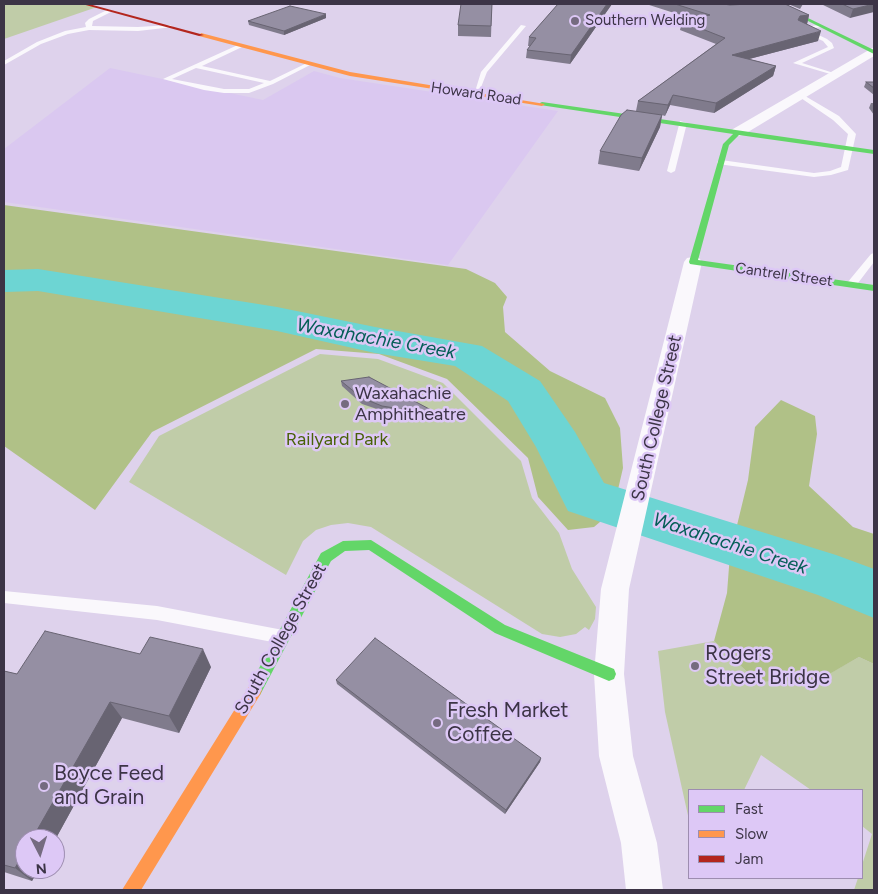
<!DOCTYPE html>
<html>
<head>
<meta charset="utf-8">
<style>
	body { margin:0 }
	#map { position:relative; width:878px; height:894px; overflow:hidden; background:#ded2ec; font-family:Figtree,sans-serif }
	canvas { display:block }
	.frame { position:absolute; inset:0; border:5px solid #3c3446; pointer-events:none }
	.legend { position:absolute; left:688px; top:789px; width:175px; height:90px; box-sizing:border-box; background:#ddc8f6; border:1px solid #9d8db0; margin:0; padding:6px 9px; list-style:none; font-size:15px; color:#3c3446 }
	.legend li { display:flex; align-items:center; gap:10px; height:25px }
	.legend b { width:25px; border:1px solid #9d8db0 }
	.north { position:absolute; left:15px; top:829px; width:50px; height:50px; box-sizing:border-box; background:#ddc8f6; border:1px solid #9d8db0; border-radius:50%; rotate:175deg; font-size:14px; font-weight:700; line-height:20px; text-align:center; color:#3c3446 }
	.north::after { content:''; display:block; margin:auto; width:18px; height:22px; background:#756b80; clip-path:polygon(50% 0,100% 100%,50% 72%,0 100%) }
</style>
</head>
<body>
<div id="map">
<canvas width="878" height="894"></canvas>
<div class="frame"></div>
<ul class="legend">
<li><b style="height:6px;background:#63d668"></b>Fast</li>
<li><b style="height:6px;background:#ff974d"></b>Slow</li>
<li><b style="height:6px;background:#b3261e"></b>Jam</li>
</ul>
<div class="north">N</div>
</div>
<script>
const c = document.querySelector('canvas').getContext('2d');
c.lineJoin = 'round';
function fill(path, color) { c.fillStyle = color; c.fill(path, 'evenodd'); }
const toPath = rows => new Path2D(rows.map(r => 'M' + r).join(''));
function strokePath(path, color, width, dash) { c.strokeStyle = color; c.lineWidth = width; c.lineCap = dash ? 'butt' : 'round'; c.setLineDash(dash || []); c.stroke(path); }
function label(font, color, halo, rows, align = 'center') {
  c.font = font + ' Figtree,sans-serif'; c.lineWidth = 5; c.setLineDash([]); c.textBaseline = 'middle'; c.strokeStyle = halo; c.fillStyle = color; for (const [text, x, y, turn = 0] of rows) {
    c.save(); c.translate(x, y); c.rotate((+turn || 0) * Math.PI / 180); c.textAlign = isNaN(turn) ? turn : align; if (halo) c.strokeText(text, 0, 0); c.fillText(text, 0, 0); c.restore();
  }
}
fill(toPath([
	[110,68,263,100,314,71,340,78,558,111,448,265,4,202,4,149]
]), '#dac8f0');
fill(toPath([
	[4,4,84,4,97,7,4,39],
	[320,354,378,359,443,383,521,461,532,498,559,533,572,569,596,607,595,619,589,630,585,627,576,634,560,637,542,634,371,527,348,523,331,525,316,530,303,541,286,575,129,482,159,436],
	[714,641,758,682,818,680,859,657,874,664,874,890,854,890,858,878,862,878,862,865,872,834,862,826,862,790,811,790,761,755,744,790,689,790,689,820,665,712,658,651]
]), '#c0cca8');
fill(toPath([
	[4,205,466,269,495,283,507,297,503,307,505,332,550,371,605,398,620,428,623,468,613,511,594,527,568,530,538,497,528,458,447,379,379,354,316,349,152,432,95,510,4,446],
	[781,400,815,416,817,434,809,486,853,527,874,534,874,664,859,657,819,680,758,682,714,641,727,593,730,554,748,480,755,427]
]), '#b0c187');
fill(toPath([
	[38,269,277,307,375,327,482,346,540,381,575,432,604,483,836,555,874,569,874,618,818,595,568,511,536,447,508,401,455,366,375,353,277,331,38,291,4,292,4,270,38,269]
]), '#6dd5d3');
fill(toPath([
	[109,9,111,12,93,21,92,26,138,27,170,25,173,27,138,31,89,30,68,34,41,44,4,65,4,61,37,42,65,31,86,27,85,23,89,19,109,9],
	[521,25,526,26,487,72,478,95,474,95,481,72,521,25],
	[822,25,822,27,806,29,827,39,832,43,834,48,802,63,837,74,837,76,793,63,828,47,823,41,797,29,797,27,822,25],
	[240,44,242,47,202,66,270,81,307,63,312,64,273,84,249,93,224,93,204,90,163,79,240,44],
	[196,68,264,83,249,89,224,89,172,79,196,68],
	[800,93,839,116,856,134,848,170,831,175,814,177,718,164,717,162,721,160,814,173,830,171,841,167,848,134,833,120,798,96,798,94,800,93],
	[680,121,687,123,675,171,671,173,667,171,680,121],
	[874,253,874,262,855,287,847,287,847,283,871,254,874,253],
	[4,591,157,606,283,630,288,632,291,637,288,642,283,644,157,620,4,603,4,591]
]), '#faf8fc');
fill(toPath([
	[874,47,874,56,743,135,738,136,733,135,731,132,733,129,874,47],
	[693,257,699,258,702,262,629,589,624,674,633,756,657,843,663,890,626,890,621,843,599,756,594,674,601,589,684,262,687,258,693,257]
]), '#faf8fc');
fill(toPath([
	[774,4,779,4,874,50,874,54,774,4],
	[542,102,874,150,874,154,739,135,729,145,698,260,874,285,874,291,690,264,689,262,723,144,733,134,540,105,540,103,542,102],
	[371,540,505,625,614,669,616,674,614,679,609,681,495,633,369,550,345,551,331,561,260,695,255,697,250,695,248,690,250,685,321,553,343,541,371,540]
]), '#63d668');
fill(toPath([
	[201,33,350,72,545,104,542,106,350,76,199,36,201,33],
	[255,683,260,685,262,690,260,695,141,890,122,890,250,685,255,683]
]), '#ff974d');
fill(toPath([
	[82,4,89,4,204,35,199,36,82,4]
]), '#b3261e');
fill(toPath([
	[492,4,491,37,458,36,458,25],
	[558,4,612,4,570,64,526,58,527,50,530,46,528,46,529,37],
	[646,4,785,4,809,15,807,24,818,41,749,59,776,66,773,76,714,113,670,105,665,116,662,115,660,127,639,171,598,164,600,151,636,111,638,101,716,44,680,30,682,21,693,19],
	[788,4,803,4,800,9],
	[821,4,874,4,850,18],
	[326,18,284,35,249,25,248,21],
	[866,82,874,82,874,95,864,87],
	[871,103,874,103,874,115,869,108],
	[341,381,433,411,433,416,432,419,383,411,362,404,342,386],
	[140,654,211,667,179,733,122,718,55,840,55,839,25,869,39,869,32,881,4,872,4,671,17,674],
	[336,680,541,758,540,762,505,814,337,684]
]), '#807b8c');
fill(toPath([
	[607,4,612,4,570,64,571,55],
	[729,4,762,4,728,6],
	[874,4,874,12,850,18,853,9],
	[326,14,326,18,284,35,284,31],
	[809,15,807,24,795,29,800,16],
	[821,31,818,41,730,64,732,55],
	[776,66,773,76,714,113,716,103],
	[673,95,670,105,665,116,668,105],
	[662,115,660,127,639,171,642,158],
	[203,649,211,667,179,733,169,716],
	[110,702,122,718,55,840,55,839,32,839],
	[541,758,540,762,505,814,506,810],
	[25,851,25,869,39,869,32,881,15,868]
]), '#686472');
const building = toPath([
	[461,4,492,4,491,26,458,25,461,4],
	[558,4,607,4,571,55,527,50,536,38,529,37,558,4],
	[675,4,723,4,730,5,749,4,785,4,809,15,800,16,798,20,821,31,732,55,776,66,716,103,673,95,668,105,638,101,725,38,682,21,710,15,675,4],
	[842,4,874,4,853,9,842,4],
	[290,6,326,14,284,31,248,21,290,6],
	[866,82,874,82,874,88,866,82],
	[627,110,662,115,642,158,600,151,621,115,627,110],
	[369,377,433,411,432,414,382,406,362,398,341,381,369,377],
	[45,631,140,654,150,637,203,649,169,716,110,702,32,839,25,839,25,851,15,868,4,865,4,671,17,674,45,631],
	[375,638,541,758,506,810,336,680,375,638]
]);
fill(building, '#958fa3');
strokePath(building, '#686472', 1);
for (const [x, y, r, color] of [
	[575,21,5,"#756b80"],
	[345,404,5,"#756b80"],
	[695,666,5,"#756b80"],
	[437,723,5,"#756b80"],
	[44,786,5,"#756b80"]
]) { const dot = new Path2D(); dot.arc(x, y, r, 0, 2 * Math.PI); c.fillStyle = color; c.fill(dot); strokePath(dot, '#ddc8f6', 2); }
label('15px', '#3c3446', '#ddc8f6', [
	["Southern Welding",585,21]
], 'left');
label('15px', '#3c3446', '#ddc8f6', [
	["Howard Road",476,94,8],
	["Cantrell Street",784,275,8]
]);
label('18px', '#3c3446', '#ddc8f6', [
	["Waxahachie",355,394],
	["Amphitheatre",355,415]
], 'left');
label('18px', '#3c3446', '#ddc8f6', [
	["South College Street",657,418,-77],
	["South College Street",281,639,-61]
]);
label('18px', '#486207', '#ddc8f6', [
	["Railyard Park",337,440]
]);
label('italic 19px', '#045e57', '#ddc8f6', [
	["Waxahachie Creek",376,339,10],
	["Waxahachie Creek",730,544,18]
]);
label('21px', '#3c3446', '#ddc8f6', [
	["Rogers",705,654],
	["Street Bridge",705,678],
	["Fresh Market",447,711],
	["Coffee",447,735],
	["Boyce Feed",54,774],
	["and Grain",54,798]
], 'left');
</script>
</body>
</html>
